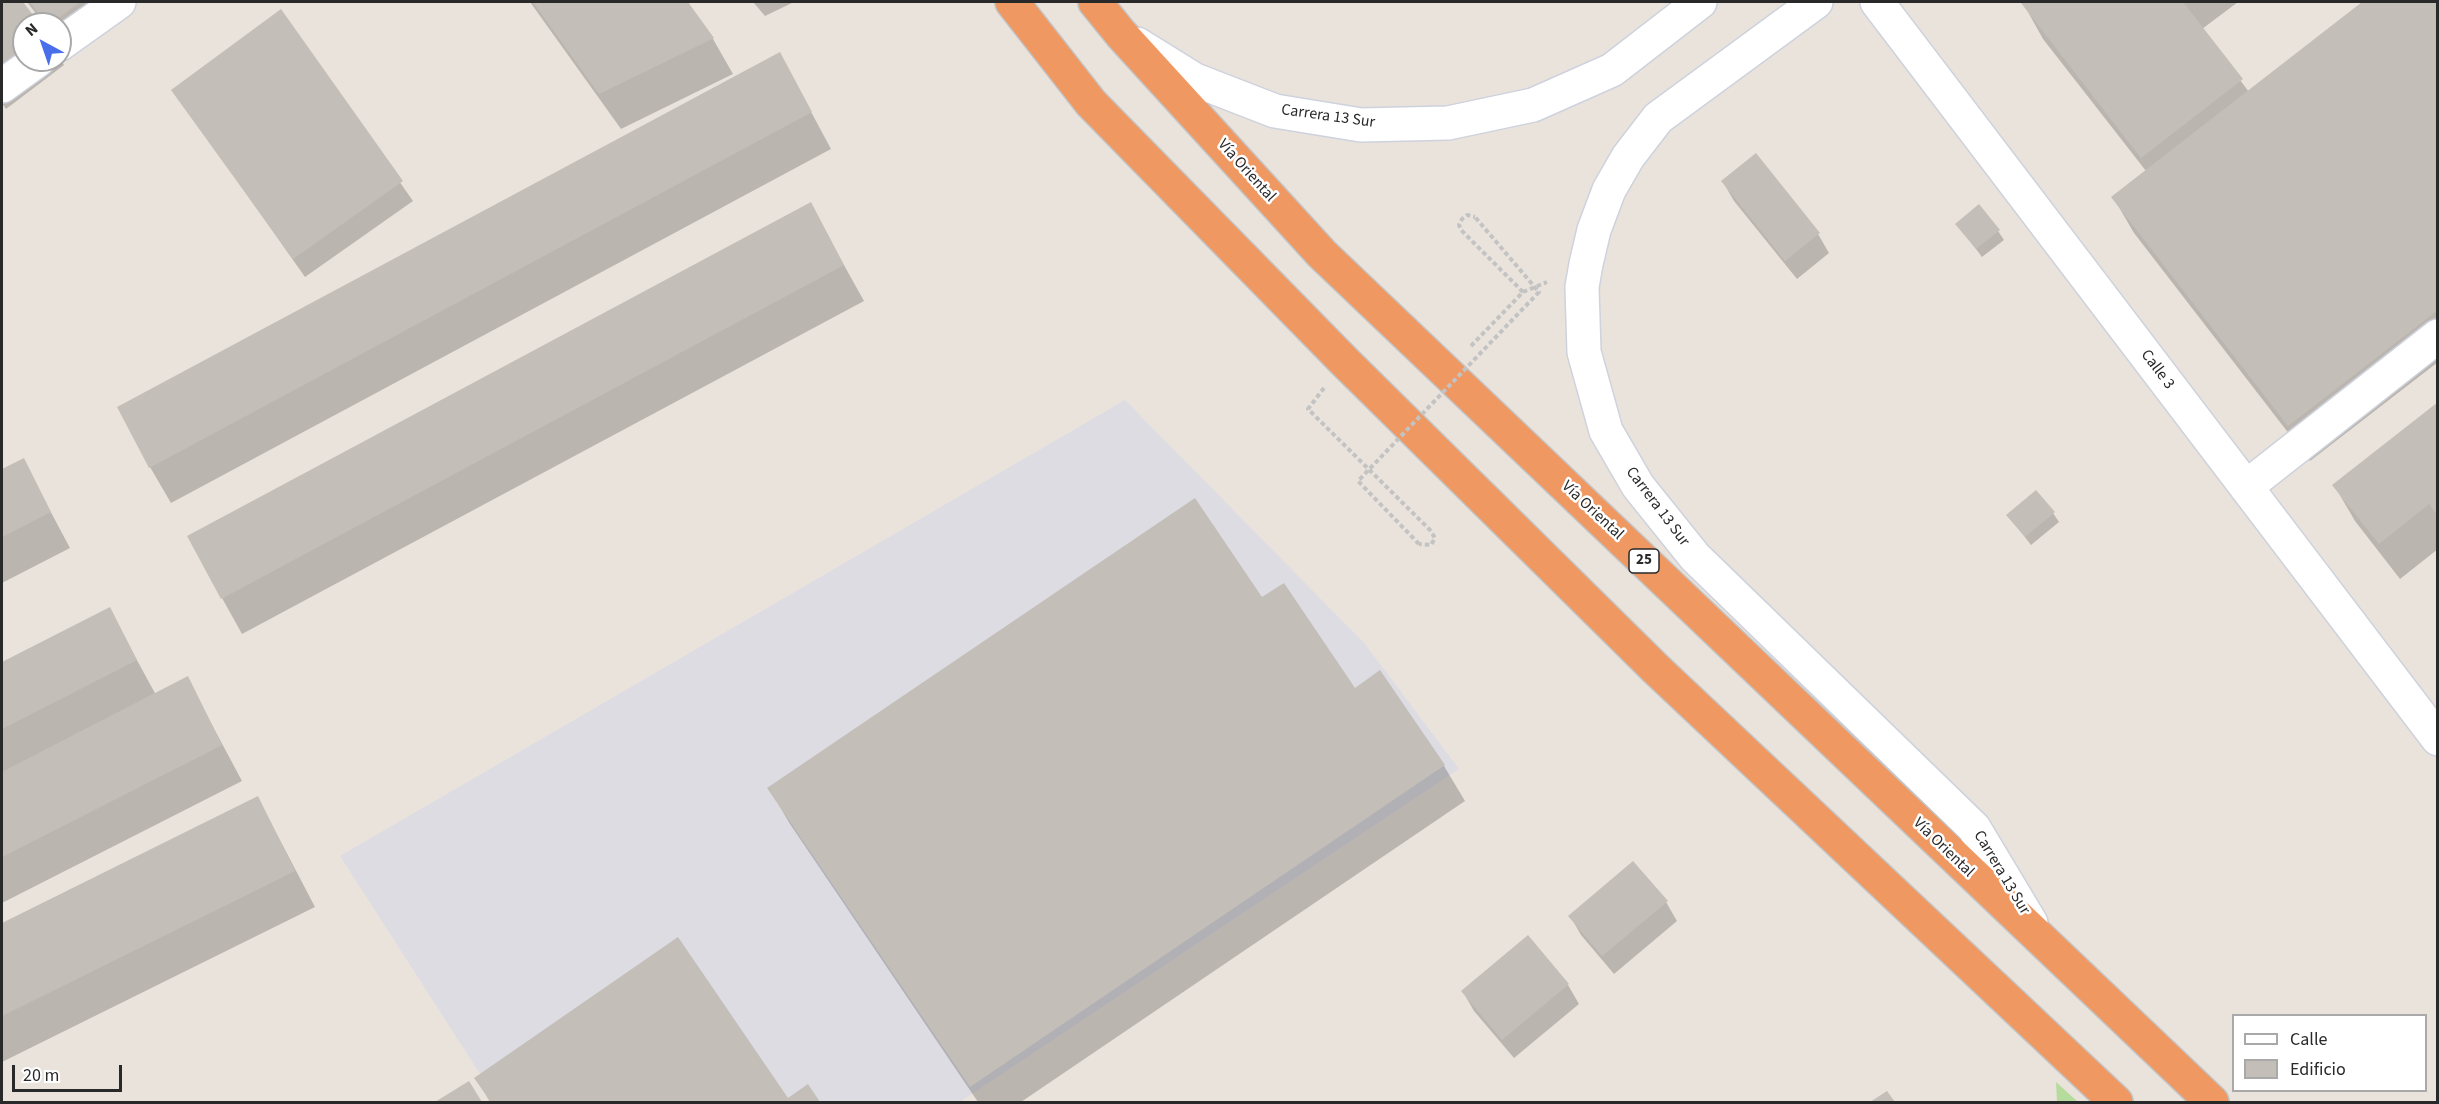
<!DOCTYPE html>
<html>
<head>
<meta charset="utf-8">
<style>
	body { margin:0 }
	#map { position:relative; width:2439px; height:1104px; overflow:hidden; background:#eae3dc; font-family:"Source Sans 3",sans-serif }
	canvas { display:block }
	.frame { position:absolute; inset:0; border:3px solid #292929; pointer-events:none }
	.legend { position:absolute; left:2232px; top:1014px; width:195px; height:78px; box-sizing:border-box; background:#fff; border:2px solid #a9a9a9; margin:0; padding:8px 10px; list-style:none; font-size:18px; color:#292929 }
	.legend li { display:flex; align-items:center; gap:12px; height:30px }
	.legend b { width:30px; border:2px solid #a9a9a9 }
	.north { position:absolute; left:12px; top:12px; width:60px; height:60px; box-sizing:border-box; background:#fff; border:2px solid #a9a9a9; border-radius:50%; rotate:320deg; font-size:16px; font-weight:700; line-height:24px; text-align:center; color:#292929 }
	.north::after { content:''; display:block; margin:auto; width:21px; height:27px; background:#496eea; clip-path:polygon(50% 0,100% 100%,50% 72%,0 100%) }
	.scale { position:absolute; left:12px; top:1065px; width:110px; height:27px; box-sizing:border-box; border:3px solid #292929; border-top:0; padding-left:8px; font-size:18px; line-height:21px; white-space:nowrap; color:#292929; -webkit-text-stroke:4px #fff; paint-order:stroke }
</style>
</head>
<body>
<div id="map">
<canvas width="2439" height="1104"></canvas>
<div class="frame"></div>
<ul class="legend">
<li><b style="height:8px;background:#fff"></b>Calle</li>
<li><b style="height:16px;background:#c3beb7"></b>Edificio</li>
</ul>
<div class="north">N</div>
<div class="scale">20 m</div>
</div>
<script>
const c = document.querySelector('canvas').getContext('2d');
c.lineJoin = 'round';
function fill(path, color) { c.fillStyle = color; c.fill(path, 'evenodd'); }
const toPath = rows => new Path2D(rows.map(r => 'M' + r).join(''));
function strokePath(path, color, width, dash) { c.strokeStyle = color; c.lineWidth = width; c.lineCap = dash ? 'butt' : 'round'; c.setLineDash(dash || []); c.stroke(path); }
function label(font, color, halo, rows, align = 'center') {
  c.font = font + ' "Source Sans 3",sans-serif'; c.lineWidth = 5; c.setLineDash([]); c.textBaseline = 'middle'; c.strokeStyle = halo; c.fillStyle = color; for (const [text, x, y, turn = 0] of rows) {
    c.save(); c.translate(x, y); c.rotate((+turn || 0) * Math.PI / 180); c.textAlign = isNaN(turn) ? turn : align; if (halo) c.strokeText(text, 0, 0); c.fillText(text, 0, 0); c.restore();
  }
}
fill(toPath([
	[1125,400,1365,644,1459,769,960,1102,498,1102,340,856]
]), '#dedce3');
fill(toPath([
	[2056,1082,2078,1102,2057,1102]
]), '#b5dc9d');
fill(toPath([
	[2,2,21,2,38,24,24,24,24,60,60,60,60,58,64,65,6,109,2,103],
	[27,2,133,2,60,24,44,24],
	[530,2,686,2,713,39,733,74,621,129],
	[753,2,794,2,765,16],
	[2025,2,2238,2,2202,29,2249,92,2365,2,2438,2,2438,362,2310,461,2134,233,2113,197,2146,171,2043,39,2023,3],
	[280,11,413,201,305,277,173,90],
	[780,54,831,149,171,503,150,467],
	[1723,182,1818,234,1829,253,1797,279,1734,201],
	[810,204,864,301,242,634,222,598],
	[1957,224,1998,231,2004,240,1982,257],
	[2438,404,2438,549,2400,579,2355,521,2334,485],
	[23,460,70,548,2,583,2,471],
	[2053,513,2059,522,2031,545,2008,515],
	[109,609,156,695,187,678,242,781,2,903,2,663],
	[1380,672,1444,766,1465,801,1021,1102,978,1102,790,824,769,788,1354,690],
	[258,798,315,907,2,1062,2,924],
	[1666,902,1677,921,1614,974,1581,935,1570,916],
	[1568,985,1579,1004,1514,1058,1474,1011,1463,992],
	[476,1078,787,1100,808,1086,818,1102,490,1102],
	[468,1083,481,1102,438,1102]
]), '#0003');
fill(toPath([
	[2,2,23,2,40,24,24,24,24,55,2,72],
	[30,2,80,2,50,24,47,24],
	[533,2,688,2,714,38,599,94],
	[2023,2,2183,2,2243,79,2141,158,2021,3],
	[2362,2,2438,2,2438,310,2288,426,2111,197],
	[281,9,403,181,293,259,171,90],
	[780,52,812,112,149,468,117,407],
	[1756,153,1820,233,1785,261,1721,181],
	[811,202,844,265,221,599,187,536],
	[1979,204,2000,230,1976,249,1955,224],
	[2438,402,2438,516,2429,504,2379,544,2332,485],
	[24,458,51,512,2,537,2,469],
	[2036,490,2055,512,2025,537,2006,515],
	[1195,498,1262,597,1284,583,1355,688,1380,670,1445,765,970,1087,767,788],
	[110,607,137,660,2,729,2,662],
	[188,676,222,745,2,857,2,772],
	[258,796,295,871,2,1016,2,923],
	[1633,861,1668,901,1602,956,1568,916],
	[1528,935,1569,984,1502,1040,1461,991],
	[678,937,788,1098,808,1084,820,1102,491,1102,474,1078],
	[469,1081,482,1102,435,1102],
	[1887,1091,1895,1102,1870,1102]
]), '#c3beb7');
const minor = toPath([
	[1816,2,1658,118,1628,157,1609,190,1594,230,1586,264,1582,287,1584,352,1606,431,1638,486,1695,557,1974,828,2031,923],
	[1877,2,2438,739],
	[60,44,119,2],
	[1137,44,1195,80,1275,111,1361,125,1448,123,1533,105,1612,70,1700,2],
	[2,86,38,60],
	[2246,487,2438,336]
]);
const highway = toPath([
	[1012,2,1091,103,1344,361,1656,669,2116,1102],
	[1095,2,1121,34,1322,254,2212,1102]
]);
strokePath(minor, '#ced2dd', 36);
strokePath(highway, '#c3c3c3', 36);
strokePath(toPath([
	[1523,292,1547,282],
	[1471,346,1523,292,1461,230,1459,225,1462,219,1467,215,1475,217],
	[1324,388,1308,409,1430,530,1435,538,1431,545,1419,544]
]), '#c3c3c3', 4, [4.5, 3]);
strokePath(minor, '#fff', 33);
strokePath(highway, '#f09861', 33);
strokePath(toPath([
	[1419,544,1358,481,1539,292,1475,217]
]), '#c3c3c3', 4, [4.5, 3]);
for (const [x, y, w] of [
	[1644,561,30]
]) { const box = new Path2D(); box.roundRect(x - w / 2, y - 12, w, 24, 4.5); c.fillStyle = '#fff'; c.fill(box); strokePath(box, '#292929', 1.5); }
label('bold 15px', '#292929', null, [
	["25",1644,561]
]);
label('16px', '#292929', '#fff', [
	["Carrera 13 Sur",1328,117,8],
	["Vía Oriental",1246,171,48],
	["Calle 3",2157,370,53],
	["Carrera 13 Sur",1657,507,53],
	["Vía Oriental",1592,511,43],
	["Vía Oriental",1943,848,44],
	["Carrera 13 Sur",2001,873,59]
]);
</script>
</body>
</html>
